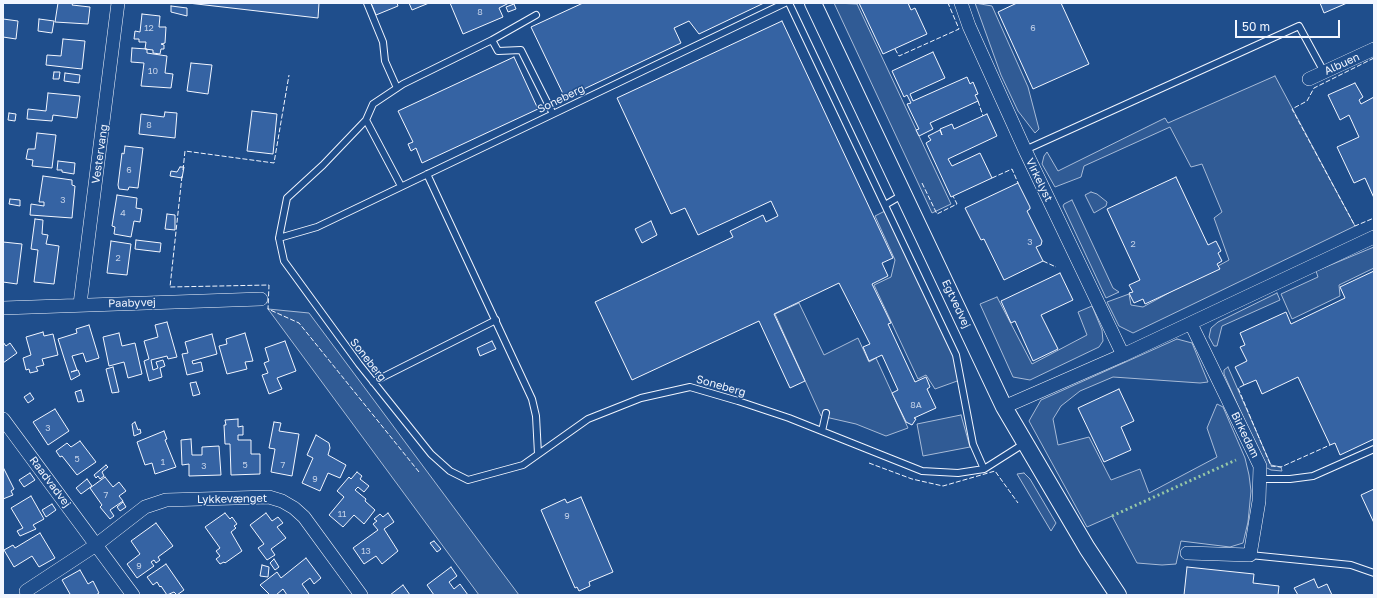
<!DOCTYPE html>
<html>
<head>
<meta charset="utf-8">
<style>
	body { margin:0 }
	#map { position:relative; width:1377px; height:598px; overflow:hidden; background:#1f4e8c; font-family:"Golos Text",sans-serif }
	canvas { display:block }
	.frame { position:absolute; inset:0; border:4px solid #f2f6ff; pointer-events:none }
	.scale { position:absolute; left:1235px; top:20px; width:105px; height:18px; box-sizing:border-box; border:2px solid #f2f6ff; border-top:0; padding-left:5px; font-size:12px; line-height:14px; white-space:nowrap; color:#f2f6ff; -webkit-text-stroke:3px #1f4e8c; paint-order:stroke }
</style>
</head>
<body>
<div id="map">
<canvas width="1377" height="598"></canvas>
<div class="frame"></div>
<div class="scale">50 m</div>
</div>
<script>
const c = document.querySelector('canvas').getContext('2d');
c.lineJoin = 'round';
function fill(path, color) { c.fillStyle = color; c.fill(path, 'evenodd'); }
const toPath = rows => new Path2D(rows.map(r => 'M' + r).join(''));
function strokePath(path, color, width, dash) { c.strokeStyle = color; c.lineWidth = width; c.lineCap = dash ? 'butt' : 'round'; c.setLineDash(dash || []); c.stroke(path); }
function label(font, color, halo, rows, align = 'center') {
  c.font = font + ' "Golos Text",sans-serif'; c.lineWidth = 3; c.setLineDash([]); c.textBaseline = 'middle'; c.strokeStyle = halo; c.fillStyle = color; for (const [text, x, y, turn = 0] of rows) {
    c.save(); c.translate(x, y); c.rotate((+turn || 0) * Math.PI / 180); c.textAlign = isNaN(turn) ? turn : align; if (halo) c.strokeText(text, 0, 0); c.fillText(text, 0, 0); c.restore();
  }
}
const built = toPath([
	[834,3,857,4,951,204,932,213,834,3],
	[975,3,992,6,1028,87,1039,129,1035,133,1018,111,1001,75,975,3],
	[1275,76,1355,226,1133,333,1119,326,1107,302,1129,294,1131,305,1143,307,1229,260,1214,218,1222,212,1202,164,1191,167,1170,127,1084,166,1081,177,1055,187,1042,164,1044,156,1047,152,1058,171,1165,118,1168,123,1275,76],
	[1091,192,1097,194,1107,202,1106,206,1094,213,1085,195,1091,192],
	[1072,200,1113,288,1119,292,1106,298,1063,206,1064,204,1072,200],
	[887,210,955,355,960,380,935,389,926,375,918,379,874,285,891,277,895,260,875,216,887,210],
	[1374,247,1374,268,1339,285,1340,296,1292,319,1281,294,1318,277,1316,271,1374,247],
	[1277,293,1280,300,1222,326,1217,346,1214,346,1209,337,1211,328,1218,322,1277,293],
	[997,297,1032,364,1087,335,1078,312,1092,306,1102,330,1103,341,1099,347,1030,380,1013,377,980,304,997,297],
	[799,303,824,355,858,338,869,362,876,358,908,428,886,436,856,424,821,416,775,314,799,303],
	[268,309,309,313,519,595,479,595,268,309],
	[1177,339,1192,343,1208,382,1200,383,1113,377,1080,391,1061,406,1053,419,1058,445,1089,437,1111,480,1140,469,1149,493,1217,457,1207,428,1217,404,1223,407,1245,458,1249,475,1251,491,1248,522,1243,543,1230,547,1181,541,1176,564,1162,565,1137,563,1112,516,1087,527,1029,421,1041,400,1177,339],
	[1228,367,1271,465,1281,467,1282,471,1271,470,1265,467,1224,374,1224,370,1228,367],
	[961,415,970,447,923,456,917,424,961,415],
	[1024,473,1030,479,1056,523,1051,531,1017,474,1024,473]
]);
fill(built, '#305b95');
strokePath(built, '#a8bbd7', 1);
const building = toPath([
	[58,3,73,3,72,5,90,7,88,24,55,22,58,3],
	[188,3,319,3,318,18,188,3],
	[371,3,397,3,398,6,376,15,371,3],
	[409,3,429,3,412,10,409,3],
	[450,3,509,3,499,8,503,17,463,34,450,3],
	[583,3,764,3,699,34,689,21,674,28,681,43,565,98,531,27,583,3],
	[859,3,908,3,911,10,915,8,927,34,883,54,859,3],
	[1017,3,1061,3,1089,64,1033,89,998,12,1017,3],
	[1320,3,1347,3,1324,13,1320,3],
	[514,4,516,9,508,12,506,7,514,4],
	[171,6,187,8,187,16,171,12,171,6],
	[142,14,160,16,159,27,166,27,165,43,161,44,164,45,164,49,161,49,160,54,153,53,153,50,145,49,146,42,139,42,139,39,134,39,135,31,140,32,142,14],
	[3,19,18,21,16,39,3,37,3,19],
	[39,19,54,21,52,33,38,31,39,19],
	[782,21,893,258,882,263,888,276,872,284,891,323,888,324,915,382,926,377,930,387,927,389,936,408,914,418,916,419,912,425,906,422,892,393,898,390,882,355,869,361,863,347,870,344,839,283,774,314,805,381,790,388,759,321,632,380,595,302,733,237,730,231,763,215,766,222,778,216,771,201,698,235,685,208,671,214,617,98,782,21],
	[63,39,85,41,82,69,46,65,47,55,61,56,63,39],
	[132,48,147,49,147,53,167,56,165,73,173,74,171,88,141,86,144,63,131,62,132,48],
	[933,52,945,78,910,94,913,101,967,77,970,84,973,82,978,94,975,95,978,101,930,123,933,129,919,136,916,130,919,129,907,104,911,103,907,95,904,97,892,71,933,52],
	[514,57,538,109,422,163,416,148,411,151,408,144,413,142,398,111,514,57],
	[191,63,212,65,208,94,187,91,191,63],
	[54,72,60,72,59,79,53,79,54,72],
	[65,73,80,75,79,83,64,81,65,73],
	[1355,83,1363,97,1359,100,1361,104,1374,97,1374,198,1365,178,1354,183,1337,147,1359,137,1349,115,1340,120,1328,95,1355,83],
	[48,93,80,96,77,118,53,115,52,121,27,119,28,109,46,111,48,93],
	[252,111,277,114,273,154,247,151,252,111],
	[165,112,177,113,175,138,139,134,141,114,164,117,165,112],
	[9,113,16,114,15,121,8,120,9,113],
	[987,114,997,136,948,159,952,166,980,153,992,178,951,197,926,143,931,140,928,136,940,130,942,135,940,129,952,124,954,129,987,114],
	[37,133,56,135,52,168,32,166,33,160,26,159,28,149,35,149,37,133],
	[125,146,143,148,138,188,129,187,128,190,119,189,118,185,122,153,124,154,125,146],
	[58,161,75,163,74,174,62,172,62,170,57,170,58,161],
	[180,167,184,167,182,178,170,176,171,171,177,172,180,167],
	[43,176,72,180,72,185,75,186,72,218,30,215,31,204,44,206,44,202,39,202,43,176],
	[1176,177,1208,245,1216,241,1221,251,1218,253,1222,261,1217,264,1220,269,1145,304,1143,299,1134,303,1129,293,1133,292,1129,285,1140,280,1107,209,1176,177],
	[1018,183,1030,207,1030,209,1027,211,1042,241,1041,245,1036,247,1043,261,1004,280,984,239,981,240,965,208,1018,183],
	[117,195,137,198,136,208,142,209,140,222,134,221,131,237,114,234,115,227,112,226,117,195],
	[10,199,20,200,20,206,9,204,10,199],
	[167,214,175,215,175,230,165,229,167,214],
	[35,219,43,220,42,234,48,235,46,244,59,246,54,284,34,282,38,250,31,249,35,219],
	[651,221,657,235,642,243,635,229,651,221],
	[136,240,161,243,160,252,135,249,136,240],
	[111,241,131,244,127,275,107,273,111,241],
	[3,242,22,244,17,284,3,282,3,242],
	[1374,271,1374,439,1340,455,1335,443,1330,445,1298,377,1262,394,1256,380,1244,385,1235,367,1247,361,1240,347,1245,345,1240,333,1286,312,1291,324,1345,298,1340,287,1374,271],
	[1060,273,1073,300,1041,315,1058,349,1033,361,1015,321,1011,323,1001,301,1060,273],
	[167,322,177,357,168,359,167,356,151,360,153,370,158,368,156,362,163,360,165,366,160,368,162,377,149,381,144,361,149,359,144,341,158,337,155,325,167,322],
	[89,325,99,358,86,362,83,353,72,356,77,370,71,372,78,370,80,375,71,380,58,339,77,333,76,329,89,325],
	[43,332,44,336,53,334,58,355,42,359,44,365,36,367,38,371,30,373,29,369,26,370,23,358,31,355,26,337,43,332],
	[119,333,122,346,135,343,142,374,128,378,124,362,109,366,103,337,119,333],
	[245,333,253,361,245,362,247,369,227,374,219,346,227,344,226,339,245,333],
	[212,334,217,354,192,361,193,364,201,362,203,371,187,375,182,354,188,353,185,342,212,334],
	[285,341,296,371,277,378,282,389,269,394,262,375,268,373,264,363,269,361,265,348,285,341],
	[492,341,496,349,480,356,477,348,492,341],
	[3,342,6,346,10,343,17,353,3,363,3,342],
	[113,367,119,392,112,393,106,369,113,367],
	[196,382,200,394,193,396,190,383,196,382],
	[1119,389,1134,421,1121,427,1131,450,1104,462,1078,408,1119,389],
	[81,390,84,401,78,402,75,392,81,390],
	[30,393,34,399,28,403,24,397,30,393],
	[55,409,69,431,48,445,33,422,55,409],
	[238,419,238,427,243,426,243,435,238,435,238,440,251,440,251,454,260,454,260,474,231,475,230,444,225,444,224,425,226,425,225,420,238,419],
	[135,422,138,430,140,429,141,433,134,436,132,424,135,422],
	[274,422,281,423,279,431,299,434,292,476,271,472,275,449,269,448,274,422],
	[164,431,167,439,165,440,176,467,155,474,152,463,145,465,137,442,164,431],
	[316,435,329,443,330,448,328,455,346,465,340,478,328,473,320,491,302,483,313,458,307,455,316,435],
	[191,439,192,455,202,455,202,447,219,446,221,475,189,476,189,464,182,465,181,440,191,439],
	[80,441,96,462,77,475,62,456,60,457,56,451,67,443,71,447,80,441],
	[106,465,108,467,102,472,104,476,100,479,98,476,96,478,94,475,106,465],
	[3,467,14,489,11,491,13,495,3,499,3,467],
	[357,472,362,476,360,479,369,486,364,492,358,487,355,490,366,499,365,501,375,510,364,524,354,515,343,527,329,515,344,497,337,491,349,477,351,479,357,472],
	[30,473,35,480,24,487,19,480,30,473],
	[105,477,113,487,119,482,126,491,119,496,123,501,110,510,114,516,110,519,100,507,102,505,90,488,105,477],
	[87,479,92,486,81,494,76,488,87,479],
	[1374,489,1374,523,1361,495,1374,489],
	[31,496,44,519,33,525,36,529,20,536,17,531,23,528,11,508,31,496],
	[581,497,613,572,589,582,590,586,579,591,577,587,575,588,541,510,565,499,567,503,581,497],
	[123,502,126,507,120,511,117,507,123,502],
	[52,504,56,510,46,517,42,510,52,504],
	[225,513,230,519,232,517,237,524,234,526,236,528,231,532,242,551,225,563,224,562,220,564,216,559,220,556,216,551,220,548,205,527,225,513],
	[266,513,272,521,278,517,283,523,277,527,286,538,271,549,275,555,267,560,258,548,264,544,250,525,266,513],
	[388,513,394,522,384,529,398,551,382,564,376,556,364,564,353,548,378,530,373,524,377,521,374,519,380,514,383,517,388,513],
	[156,523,173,546,158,557,160,560,156,563,154,560,151,562,154,566,137,578,127,564,140,554,131,541,156,523],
	[40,533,55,558,39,567,32,556,14,567,4,550,13,545,15,548,40,533],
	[434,541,441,549,437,552,430,543,434,541],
	[306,558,321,578,314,584,310,578,302,584,309,594,307,595,287,595,283,589,276,595,270,595,260,585,277,572,281,578,306,558],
	[274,559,279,567,275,570,270,563,274,559],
	[166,564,184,590,177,595,174,592,167,595,161,586,160,587,157,582,153,585,147,577,166,564],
	[262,565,269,567,268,577,260,576,262,565],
	[451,567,457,576,449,582,454,589,460,584,468,595,434,595,427,585,451,567],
	[1187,567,1254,574,1253,583,1279,586,1278,595,1184,595,1187,567],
	[80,570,88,584,93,581,99,593,96,595,68,595,70,594,62,580,80,570],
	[1314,579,1318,588,1327,584,1332,595,1298,595,1294,588,1314,579],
	[403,585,410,595,390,595,403,585]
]);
fill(building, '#3563a3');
strokePath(building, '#f2f6ff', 1);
const service = toPath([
	[367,3,383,42,385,61,397,88],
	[785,3,317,227,279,238,284,261,359,364,431,454,450,471,468,480,523,465,588,419,641,398,690,387,738,401,789,418,922,471,958,473,984,469,1025,443],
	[789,3,956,355,973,444,984,469],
	[536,15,492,40,498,51,521,50,553,114],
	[1025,150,1299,26,1324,72],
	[427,174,532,399,536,416,538,454],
	[401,186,366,120,373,104,403,84,492,40],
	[885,205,902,195],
	[279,238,287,198,323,165,366,120],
	[373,382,496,320],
	[822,431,826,413],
	[1260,479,1290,479,1313,476,1374,449],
	[1250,555,1351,565,1374,573]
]);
const minor = toPath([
	[961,3,969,26,1025,150,1123,355],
	[1309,79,1374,49],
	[80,304,118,3],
	[3,308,261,299],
	[1004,407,1123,355,1374,237],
	[3,419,133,595],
	[1187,553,1250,555,1259,501,1260,466,1191,324],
	[26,591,96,545,145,507,166,500,269,497,282,501,294,508,304,517,361,595]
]);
const tertiary = toPath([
	[813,3,1004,407,1087,548,1118,595]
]);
strokePath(service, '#f2f6ff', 8);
strokePath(minor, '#f2f6ff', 14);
strokePath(tertiary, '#f2f6ff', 18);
strokePath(service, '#1f4e8c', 6);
strokePath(minor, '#1f4e8c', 13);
strokePath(tertiary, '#1f4e8c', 16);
strokePath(toPath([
	[1112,516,1236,460]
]), '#97c8a6', 3, [2, 3]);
strokePath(toPath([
	[895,49,899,56,959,29,948,3],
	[1374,58,1314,88,1307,101,1292,109,1355,226,1374,218],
	[978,101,983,116],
	[183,170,185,151,274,163,289,75],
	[182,176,170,287,269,285,268,309,299,323,419,472],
	[992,178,1012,169,1018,183],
	[922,183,937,214,957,204,953,196],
	[1043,261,1056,267],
	[1244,385,1238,388,1271,466,1281,467,1330,445],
	[869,463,912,479,943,486,995,471,1018,503]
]), '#f2f6ff', 1, [5, 2]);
label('9px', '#c3d1e8', null, [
	["8",480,12],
	["12",149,28],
	["6",1033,28],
	["10",153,71],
	["8",149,125],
	["6",129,170],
	["3",63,200],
	["4",123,213],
	["3",1030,242],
	["2",1133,244],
	["2",118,258],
	["8A",916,405],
	["3",48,428],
	["5",77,459],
	["1",163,462],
	["5",245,465],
	["7",283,465],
	["3",204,466],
	["9",315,479],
	["7",106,495],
	["11",342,514],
	["9",567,516],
	["13",366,551],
	["9",139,566]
]);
label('11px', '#f2f6ff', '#1f4e8c', [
	["Albuen",1342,64,-25],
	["Soneberg",561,99,-26],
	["Vestervang",100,154,-82],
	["Virkelyst",1039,180,64],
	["Paabyvej",132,303,-2],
	["Egtvedvej",956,304,65],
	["Soneberg",368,360,52],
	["Soneberg",721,386,16],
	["Birkedam",1245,435,64],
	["Raadvadvej",50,482,53],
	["Lykkevænget",232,499,-1]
]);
</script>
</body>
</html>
